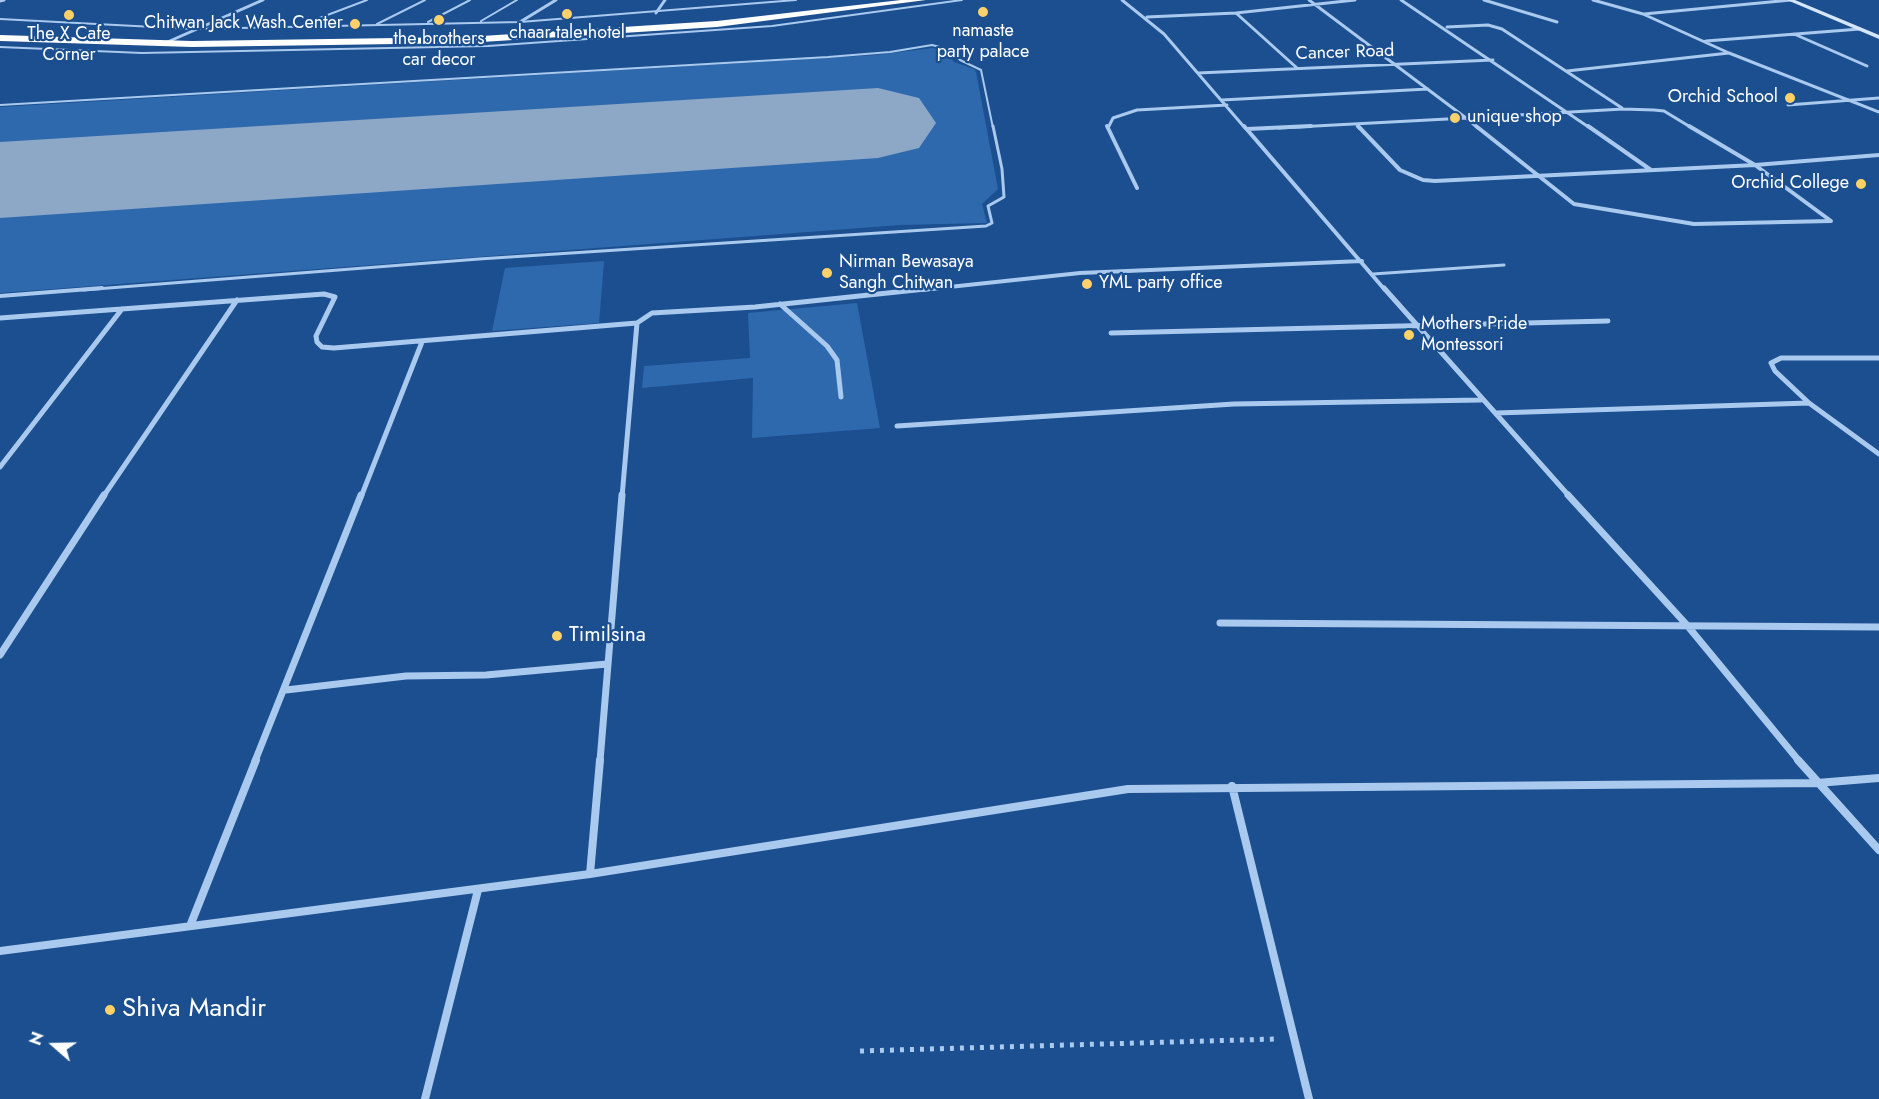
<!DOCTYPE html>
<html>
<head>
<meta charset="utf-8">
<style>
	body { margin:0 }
	#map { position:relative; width:1879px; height:1099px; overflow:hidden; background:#1b4f8f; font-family:Jost,sans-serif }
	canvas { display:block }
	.north { position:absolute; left:24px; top:1015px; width:60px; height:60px; -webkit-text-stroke:4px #1b4f8f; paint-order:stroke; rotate:290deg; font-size:16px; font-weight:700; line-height:24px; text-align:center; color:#fff }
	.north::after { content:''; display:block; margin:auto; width:21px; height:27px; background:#fff; clip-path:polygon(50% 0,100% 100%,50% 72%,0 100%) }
</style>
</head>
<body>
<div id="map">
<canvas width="1879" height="1099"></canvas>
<div class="north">N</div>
</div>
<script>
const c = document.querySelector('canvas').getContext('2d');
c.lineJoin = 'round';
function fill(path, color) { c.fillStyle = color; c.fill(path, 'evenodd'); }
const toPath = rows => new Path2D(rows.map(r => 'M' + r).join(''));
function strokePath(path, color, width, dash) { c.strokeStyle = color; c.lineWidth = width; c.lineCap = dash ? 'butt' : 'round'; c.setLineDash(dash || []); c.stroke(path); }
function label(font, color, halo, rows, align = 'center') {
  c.font = font + ' Jost,sans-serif'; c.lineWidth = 4.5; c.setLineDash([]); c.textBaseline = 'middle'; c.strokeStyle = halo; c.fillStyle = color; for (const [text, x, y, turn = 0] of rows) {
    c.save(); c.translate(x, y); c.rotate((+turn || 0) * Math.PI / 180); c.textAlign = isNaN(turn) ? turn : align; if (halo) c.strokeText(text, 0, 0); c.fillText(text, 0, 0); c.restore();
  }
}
fill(toPath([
	[933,48,945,51,954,62,974,69,976,72,998,189,982,204,987,223,901,225,0,293,0,200,895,140,883,111,0,166,0,107,875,55],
	[604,261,599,323,492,331,505,268],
	[857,303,880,428,752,438,753,378,642,388,644,366,750,358,748,313]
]), '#2e69ad');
fill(toPath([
	[878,88,919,98,936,123,919,148,878,158,0,218,0,142,878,88]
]), '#8da7c7');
strokePath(toPath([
	[860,1051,1276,1039]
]), '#a9c9ee', 5, [4, 6]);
strokePath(toPath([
	[0,19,193,29,520,22,796,0],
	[481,21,517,0],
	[428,22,470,0],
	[377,24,425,0],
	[301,25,367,0],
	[0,47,142,53,488,46,772,26,962,0],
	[0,105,828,57,890,52,932,45,948,49,960,60,981,70,993,128]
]), '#a9c9ee', 2);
strokePath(toPath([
	[1373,274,1504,265],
	[83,290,479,259,986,226,992,223,988,206,1004,197,1002,169,993,126]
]), '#a9c9ee', 3);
strokePath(toPath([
	[0,296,102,288]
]), '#a9c9ee', 4);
strokePath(toPath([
	[1122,0,1164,34,1245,128],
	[1309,0,1466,118],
	[1401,0,1590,128],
	[1484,0,1557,22],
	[1593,0,1643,14,1729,53,1879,112],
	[0,1,4,0],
	[656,13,665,0],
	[1644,14,1791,0],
	[1147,17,1236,13],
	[520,22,556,0],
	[1447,27,1488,25,1502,29,1622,108],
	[1794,34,1867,66],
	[1706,41,1860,29],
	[163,44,263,0],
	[1297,68,1236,13,1355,0],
	[1567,71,1729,53],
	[1198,73,1493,60],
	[1222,100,1428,89],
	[1788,105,1879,98],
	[1466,118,1478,128],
	[1466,118,1623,109,1654,110,1664,111,1692,128],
	[1356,124,1359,128],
	[1108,128,1113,118,1137,110,1227,105],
	[1278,128,1466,118]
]), '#a9c9ee', 3);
strokePath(toPath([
	[1107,126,1137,188],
	[1244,126,1385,290],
	[1358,126,1400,170,1423,180,1435,181,1755,165,1879,155],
	[1476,126,1574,204,1694,224,1831,221,1755,165,1689,126],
	[1588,126,1651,170],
	[1247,129,1311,126],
	[921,290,1080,273,1362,261]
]), '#a9c9ee', 4);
strokePath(toPath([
	[1384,288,1570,497],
	[780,304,827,346,837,360,841,397],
	[0,318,324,294,335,297,316,336,317,342,322,347,334,348,637,323,652,313,755,307,935,288],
	[1111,333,1608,321],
	[1809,403,1775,371,1771,363,1781,358,1879,358],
	[1496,413,1809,403,1879,454],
	[897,426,1234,404,1481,400],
	[0,467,122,309],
	[103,497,237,300],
	[361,497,422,342],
	[622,497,637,323]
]), '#a9c9ee', 5);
strokePath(toPath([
	[1568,495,1686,624,1799,761],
	[1220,623,1879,627],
	[0,655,104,495],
	[286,690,406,676,486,675,607,664],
	[255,761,361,495],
	[600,761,622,495]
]), '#a9c9ee', 7);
strokePath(toPath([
	[1798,760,1879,850],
	[1232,786,1309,1099],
	[590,874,600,760],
	[190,926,256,760],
	[0,951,590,874,1128,789,1817,783,1879,778],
	[425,1099,478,890]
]), '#a9c9ee', 8);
fill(toPath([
	[1787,0,1795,0,1879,35,1879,39,1787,0]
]), '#d6e6fa');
fill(toPath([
	[901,0,926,0,717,27,466,43,192,47,0,41,0,35,192,41,466,37,717,21,901,0]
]), '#fff');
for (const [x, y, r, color] of [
	[983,12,6,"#ffd166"],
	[567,14,6,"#ffd166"],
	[69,15,6,"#ffd166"],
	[439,20,6,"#ffd166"],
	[355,24,6,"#ffd166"],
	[1790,98,6,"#ffd166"],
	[1455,118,6,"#ffd166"],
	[1861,184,6,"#ffd166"],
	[827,273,6,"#ffd166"],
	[1087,284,6,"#ffd166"],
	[1409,335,6,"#ffd166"],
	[557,636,6,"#ffd166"],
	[110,1010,6,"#ffd166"]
]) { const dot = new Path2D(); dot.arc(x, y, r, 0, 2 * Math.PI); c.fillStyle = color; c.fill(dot); strokePath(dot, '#1b4f8f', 2); }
label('18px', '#fff', '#1b4f8f', [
	["Chitwan Jack Wash Center",343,24,"right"],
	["namaste",983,32],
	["party palace",983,53],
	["chaar tale hotel",567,34],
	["The X Cafe",69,35],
	["Corner",69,56],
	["the brothers",439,40],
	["car decor",439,61],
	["Orchid School",1778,98,"right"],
	["unique shop",1467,118,"left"],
	["Orchid College",1849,184,"right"],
	["Nirman Bewasaya",839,263,"left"],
	["Sangh Chitwan",839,284,"left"],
	["YML party office",1099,284,"left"],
	["Mothers Pride",1421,325,"left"],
	["Montessori",1421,346,"left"]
]);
label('18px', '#fff', '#1b4f8f', [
	["Cancer Road",1345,53,-2]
]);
label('21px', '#fff', '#1b4f8f', [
	["Timilsina",569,636]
], 'left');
label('26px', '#fff', '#1b4f8f', [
	["Shiva Mandir",122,1010]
], 'left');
</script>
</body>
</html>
